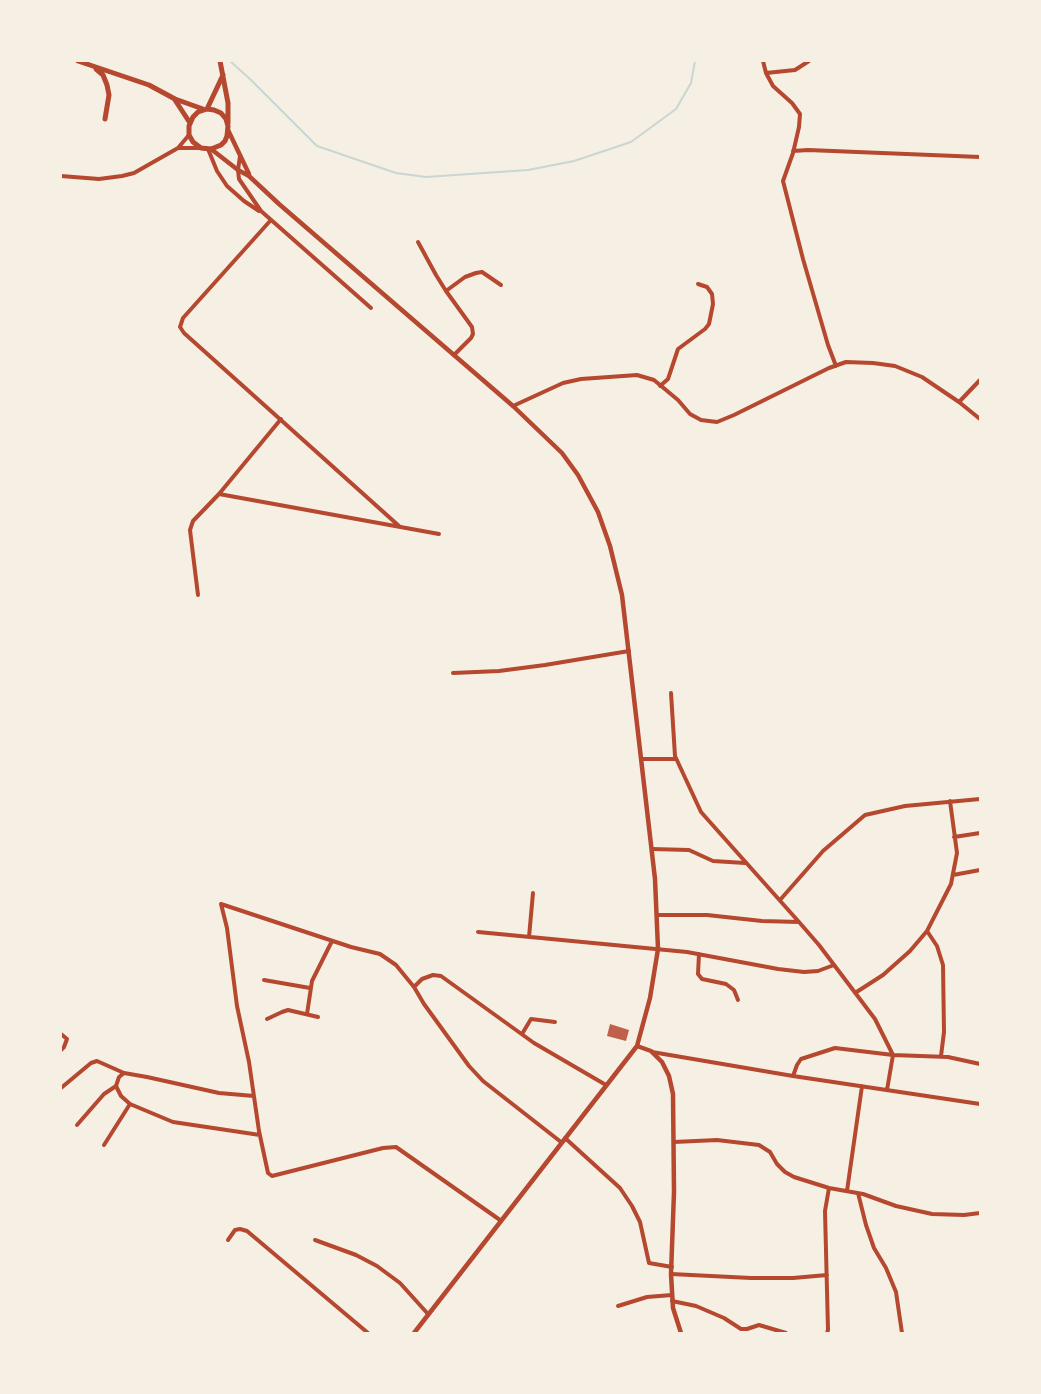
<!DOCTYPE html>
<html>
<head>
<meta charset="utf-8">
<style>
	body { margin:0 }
	#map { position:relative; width:1041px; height:1394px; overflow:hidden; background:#f6efe4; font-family:"PT Sans",sans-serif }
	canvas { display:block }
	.frame { position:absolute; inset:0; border:62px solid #f6efe4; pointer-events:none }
</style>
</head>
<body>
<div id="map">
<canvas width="1041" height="1394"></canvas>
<div class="frame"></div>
</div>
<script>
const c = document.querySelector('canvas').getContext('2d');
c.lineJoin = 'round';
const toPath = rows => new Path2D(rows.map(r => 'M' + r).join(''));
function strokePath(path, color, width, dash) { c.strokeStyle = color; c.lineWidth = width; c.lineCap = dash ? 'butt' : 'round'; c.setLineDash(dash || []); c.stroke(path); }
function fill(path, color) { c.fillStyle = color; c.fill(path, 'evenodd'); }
strokePath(toPath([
	[230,61,251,80,317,146,396,173,426,177,528,170,574,161,631,142,676,109,691,83,695,61]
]), '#c9d6d2', 2);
fill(toPath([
	[610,1024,629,1030,626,1041,607,1036]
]), '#bf614a');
strokePath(toPath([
	[763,61,766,73,773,86,792,103,800,114,799,127,793,153,783,181,803,259,828,345,836,366],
	[766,73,795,70,809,61],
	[178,148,201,148],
	[208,149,217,171,227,186,244,201,259,211],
	[793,151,808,150,980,157],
	[240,156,238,170,239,179,261,211,371,308],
	[61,176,99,179,122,176,134,173,178,148,189,135],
	[270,221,183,318,180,327,184,333,399,526],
	[418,242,436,275,446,291],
	[454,355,471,338,473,334,472,327,446,291,465,277,476,273,482,272,501,285],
	[660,386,668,379,678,349,705,329,709,324,713,304,712,294,707,287,698,284],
	[959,402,980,380],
	[513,406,563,383,581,379,637,375,654,380,678,400,690,414,701,420,717,422,734,415,829,368,846,362,873,363,895,366,922,377,959,402,980,419],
	[219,494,439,534],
	[198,595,190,530,193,521,219,494,281,419],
	[453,673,499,671,545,665,629,651],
	[671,693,675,756,701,812,799,922,819,945,875,1019,893,1055,887,1090],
	[642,759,676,759],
	[954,837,980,833],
	[652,849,689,850,713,861,745,863],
	[953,875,980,870],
	[780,900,823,851,865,815,905,806,980,799],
	[221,904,227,928,237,1006,249,1062,259,1131,268,1173,272,1176,383,1148,396,1147,500,1220],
	[221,904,351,947,380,954,396,965,414,987,424,1004,469,1066,483,1081,561,1142],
	[657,915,707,915,762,921,799,922],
	[927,931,937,946,943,965,944,1032,941,1056],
	[478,932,687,952,778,969,804,972,818,971,834,965],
	[529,937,533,893],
	[699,954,698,974,702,979,726,984,734,990,738,1000],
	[264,980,310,988],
	[414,987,422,979,433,975,441,976,534,1043,606,1085],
	[855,993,883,975,910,951,927,931,951,884,957,853,950,801],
	[307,1014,312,981,332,941],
	[267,1019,282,1012,288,1010,318,1017],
	[61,1034,67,1039,64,1047,61,1050],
	[522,1034,531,1019,555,1022],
	[652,1052,793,1076,980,1104],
	[793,1076,797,1065,801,1059,835,1048,893,1055,948,1057,980,1064],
	[61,1088,91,1063,97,1061,124,1073],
	[254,1096,219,1093,147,1077,124,1073,119,1077,116,1086,121,1096,130,1104,173,1122,260,1135],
	[77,1125,104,1094,116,1086],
	[565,1138,620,1188,632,1206,640,1222,649,1263,672,1267],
	[674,1142,717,1140,759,1145,770,1152,777,1164,785,1172,794,1177,829,1188,863,1194,896,1206,932,1214,964,1215,980,1213],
	[104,1145,130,1104],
	[847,1191,862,1086],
	[858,1193,866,1225,874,1248,886,1268,896,1292,902,1333],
	[228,1240,235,1230,240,1229,247,1231,368,1333],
	[315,1240,356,1255,377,1266,400,1283,428,1314],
	[671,1274,751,1278,793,1278,827,1275],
	[672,1301,696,1306,724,1318,741,1329,747,1329,759,1325,786,1333],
	[618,1306,647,1297,672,1295],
	[827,1333,828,1330,825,1211,829,1188]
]), '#b5482f', 4);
strokePath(toPath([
	[228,130,249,174],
	[211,149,238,170,249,176,279,204,513,406,562,453,578,475,598,512,610,546,622,595,655,879,658,949,650,998,637,1046,414,1333],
	[637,1046,651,1051,662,1062,669,1076,673,1094,674,1192,671,1274,673,1308,681,1333]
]), '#b5482f', 4.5);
strokePath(toPath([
	[78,61,149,85,175,99,203,109],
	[220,61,228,103,228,123],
	[96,69,103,75,107,85,109,95,105,119],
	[175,100,190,123],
	[207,109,214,110,221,113,226,119,228,126,227,136,225,141,221,145,211,149,201,148,193,142,189,135,189,126,193,117,198,112,207,109,223,75]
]), '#b5482f', 5);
</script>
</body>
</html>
